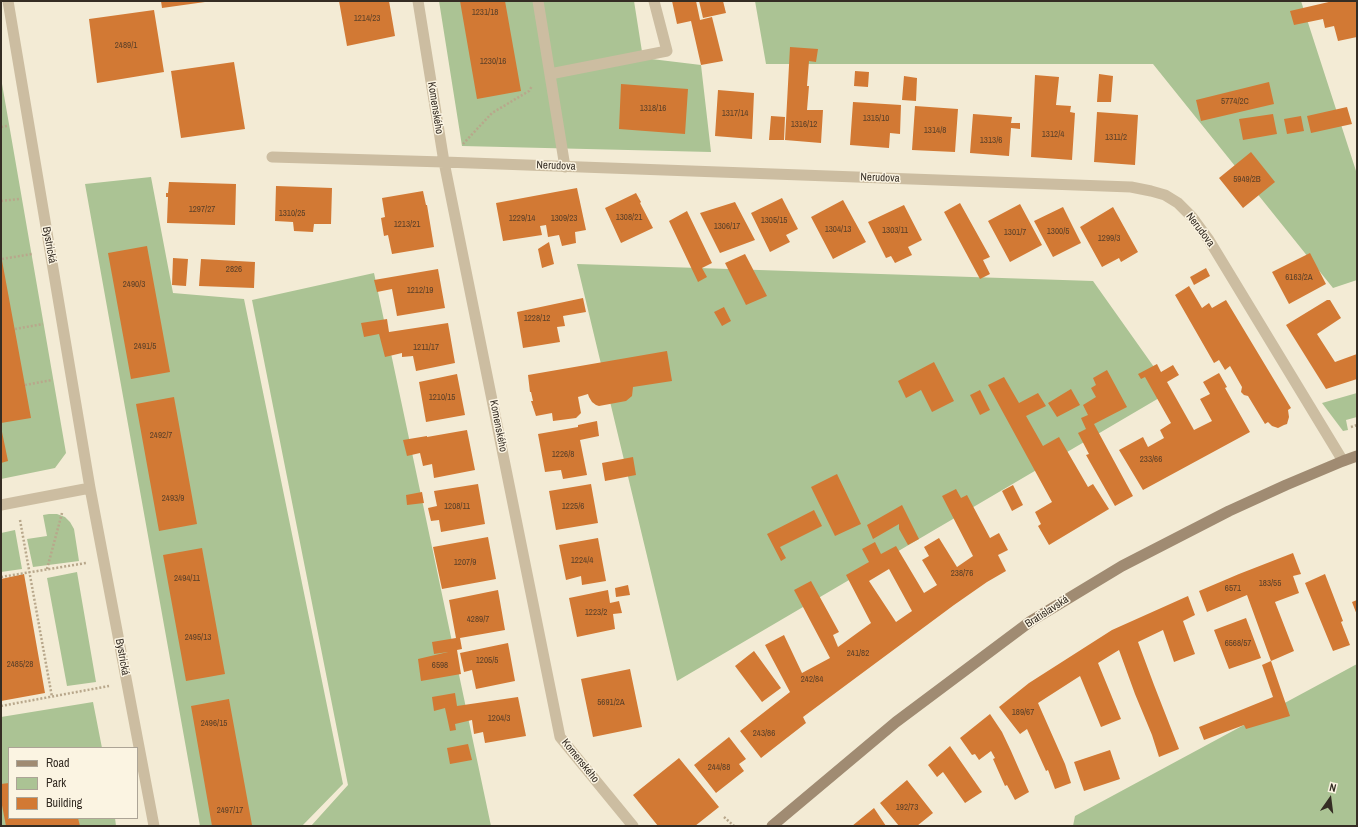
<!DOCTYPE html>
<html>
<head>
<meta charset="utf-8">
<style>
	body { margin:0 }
	#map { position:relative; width:1358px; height:827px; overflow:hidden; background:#f3ebd5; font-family:"Archivo Narrow",sans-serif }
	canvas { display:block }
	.frame { position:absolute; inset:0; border:2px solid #352d24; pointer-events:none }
	.legend { position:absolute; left:8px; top:747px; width:130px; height:72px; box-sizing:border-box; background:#fbf4e2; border:1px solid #aca496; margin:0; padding:5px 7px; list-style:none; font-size:12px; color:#352d24 }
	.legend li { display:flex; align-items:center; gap:8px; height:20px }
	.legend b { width:20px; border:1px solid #aca496 }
	.north { position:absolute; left:1310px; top:779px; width:40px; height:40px; -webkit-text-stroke:3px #fbf4e2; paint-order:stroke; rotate:14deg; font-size:11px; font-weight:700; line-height:16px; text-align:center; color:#352d24 }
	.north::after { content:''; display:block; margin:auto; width:14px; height:18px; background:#352d24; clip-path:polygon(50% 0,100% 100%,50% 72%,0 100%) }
</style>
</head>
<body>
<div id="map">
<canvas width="1358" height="827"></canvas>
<div class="frame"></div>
<ul class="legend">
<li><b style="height:5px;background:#a08b72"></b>Road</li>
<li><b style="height:11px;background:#abc394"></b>Park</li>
<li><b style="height:11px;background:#d27934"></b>Building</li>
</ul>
<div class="north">N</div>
</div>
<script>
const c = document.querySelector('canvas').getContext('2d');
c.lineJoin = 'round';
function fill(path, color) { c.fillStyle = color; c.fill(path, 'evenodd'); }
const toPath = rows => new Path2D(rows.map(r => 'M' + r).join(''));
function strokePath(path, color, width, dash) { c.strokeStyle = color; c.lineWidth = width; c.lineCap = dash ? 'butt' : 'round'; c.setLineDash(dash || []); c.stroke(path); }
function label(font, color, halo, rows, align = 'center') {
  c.font = font + ' "Archivo Narrow",sans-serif'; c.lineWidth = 3; c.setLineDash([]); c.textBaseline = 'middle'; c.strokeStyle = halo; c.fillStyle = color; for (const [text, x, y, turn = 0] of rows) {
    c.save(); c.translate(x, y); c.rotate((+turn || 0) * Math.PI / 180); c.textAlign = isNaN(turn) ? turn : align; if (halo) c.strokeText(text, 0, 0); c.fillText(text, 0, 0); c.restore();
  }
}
fill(toPath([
	[439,1,634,1,643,58,701,65,711,152,462,146],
	[755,1,1301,1,1357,174,1357,280,1333,288,1153,64,766,64],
	[1,78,66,453,55,468,1,479],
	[151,177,173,293,244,299,343,784,302,826,200,826,85,184],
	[577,264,1093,281,1171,391,677,681],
	[374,273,491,826,311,826,348,785,252,300],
	[1357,393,1357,417,1346,420,1348,430,1343,431,1322,403],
	[49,514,57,514,65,517,70,522,74,529,79,561,33,567,27,539,47,536,43,515],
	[15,530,22,569,1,572,1,533],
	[77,572,96,682,67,686,47,578],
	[1357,664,1357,826,1073,826,1075,816],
	[93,702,102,748,9,748,9,818,115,818,116,826,1,826,1,717]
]), '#abc394');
fill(toPath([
	[161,1,205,1,205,2,162,8],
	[339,1,389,1,395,36,347,46],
	[460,1,505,1,521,91,477,99],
	[672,1,696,1,700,20,712,17,723,61,701,65,691,21,677,24],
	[699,1,723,1,726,13,703,18],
	[1333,1,1357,1,1357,37,1338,41,1334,26,1325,28,1323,19,1294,25,1290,11],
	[154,10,164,72,97,83,89,19],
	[790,47,818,49,816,62,809,61,807,86,809,86,807,110,823,110,821,143,785,140],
	[234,62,245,129,181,138,171,71],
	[855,71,869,72,868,87,854,86],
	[1099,74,1113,76,1111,102,1097,102],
	[1035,75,1059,77,1056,105,1071,106,1070,112,1075,113,1072,160,1031,157],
	[904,76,917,78,916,101,902,100],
	[1269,82,1274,104,1201,121,1196,100],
	[621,84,688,89,685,134,619,129],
	[718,90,754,93,752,139,715,136],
	[853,102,901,105,900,134,890,133,889,148,850,145],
	[915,106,958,109,955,152,912,150],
	[1347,107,1352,124,1311,133,1307,116],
	[1097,112,1138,115,1135,165,1094,162],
	[973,114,1012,117,1011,123,1020,123,1020,129,1011,128,1009,156,970,153],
	[1273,114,1277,134,1243,140,1239,119],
	[771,116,785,117,784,140,769,140],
	[1301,116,1304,131,1287,134,1284,119],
	[1251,152,1275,182,1243,208,1219,178],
	[169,182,236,184,235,225,167,223,168,197,166,197,166,193,168,193],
	[276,186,332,188,331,224,314,224,313,232,294,231,293,222,275,221],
	[577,188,586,230,575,232,576,243,562,246,559,235,548,237,546,225,540,226,542,235,503,241,496,203],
	[423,191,426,205,427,205,434,247,392,254,388,235,384,236,381,218,385,217,382,198],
	[636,193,641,202,640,203,653,228,621,243,605,208],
	[782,198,798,229,786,235,790,242,770,252,751,213],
	[843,200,866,242,833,259,811,217],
	[735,202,755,240,720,253,700,213],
	[960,203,990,257,983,260,990,274,980,279,944,212],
	[1020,204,1042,245,1010,262,988,221],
	[904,205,922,240,908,247,912,255,895,263,891,256,886,258,868,222],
	[1063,207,1081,243,1053,257,1034,221],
	[1113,207,1138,252,1121,262,1119,258,1102,267,1080,227],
	[687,211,712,263,702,268,707,277,698,282,669,221],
	[549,242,554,264,542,268,538,249],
	[147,246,170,372,131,379,108,253],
	[1310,253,1326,284,1289,304,1272,272],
	[745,254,767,296,746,305,725,263],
	[1,255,31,418,1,423],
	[173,258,188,259,186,286,172,285],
	[201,259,255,262,254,288,199,286],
	[1206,268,1210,276,1194,285,1190,277],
	[438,269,445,308,397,316,392,289,377,292,374,280],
	[1189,286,1202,308,1209,303,1212,308,1226,300,1291,408,1288,410,1289,417,1287,424,1284,425,1278,428,1272,426,1268,422,1265,424,1248,396,1244,395,1241,392,1242,387,1230,366,1225,370,1219,360,1214,363,1175,295],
	[583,298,586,312,563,316,565,326,557,327,560,342,523,348,517,312],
	[1327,300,1330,300,1341,318,1317,334,1335,362,1357,354,1357,379,1326,389,1286,325],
	[724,307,731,321,722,326,714,312],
	[387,319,389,332,448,323,455,363,416,371,413,356,402,357,402,353,385,357,379,334,364,337,361,323],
	[667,351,672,381,633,387,632,396,626,401,599,406,596,405,592,402,589,397,588,394,578,397,581,413,576,418,553,421,552,413,536,416,531,401,533,401,531,392,530,392,528,375],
	[934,362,954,401,932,412,921,390,906,398,898,381],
	[1157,364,1161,372,1173,365,1179,375,1167,382,1194,430,1212,421,1200,399,1210,394,1203,382,1219,373,1227,387,1225,388,1250,432,1143,490,1119,450,1143,437,1148,447,1164,438,1160,430,1171,423,1145,377,1141,379,1138,374],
	[1107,370,1127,407,1094,424,1133,496,1115,506,1086,455,1089,454,1078,433,1086,429,1081,418,1088,415,1083,405,1096,397,1091,388,1096,385,1093,378],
	[457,374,465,415,426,422,419,382],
	[1004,377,1019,403,1038,393,1046,406,1026,416,1043,446,1059,437,1088,487,1093,484,1109,509,1049,545,1038,526,1041,524,1035,512,1052,502,988,385],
	[1071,389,1080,405,1057,417,1048,403],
	[980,390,990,410,980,415,970,395],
	[174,397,197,524,159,531,136,404],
	[597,421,599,436,580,440,587,475,563,479,561,470,545,472,538,434,578,427,578,425],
	[1,427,8,461,1,463],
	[467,430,475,470,434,478,432,464,423,466,420,453,407,456,403,440,427,436,427,437],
	[633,457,636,475,605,481,602,463],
	[837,474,861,524,835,536,811,487],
	[478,484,485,524,441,532,439,520,431,521,428,508,437,506,434,491],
	[591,484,598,523,556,530,549,491],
	[1013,485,1023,505,1012,511,1002,491],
	[956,489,961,498,967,495,990,538,999,533,1008,550,998,555,1006,571,987,582,954,605,803,717,806,723,761,758,740,731,790,692,765,645,784,635,802,673,830,658,794,590,811,581,839,632,833,635,838,647,871,623,846,575,869,562,862,549,875,542,881,554,896,546,924,593,937,585,922,560,929,556,924,547,939,538,957,567,973,556,942,496],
	[889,569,912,611,896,622,869,581],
	[422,492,424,503,407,505,406,495],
	[902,505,919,539,908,545,899,529,899,524,873,539,867,525],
	[814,510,822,526,780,547,786,558,781,561,767,534],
	[488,537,496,579,442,589,433,547],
	[598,538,606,581,582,585,581,576,566,580,559,545],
	[202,548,225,674,186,681,163,555],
	[1293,553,1301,574,1293,576,1299,593,1275,602,1294,651,1271,661,1247,595,1207,612,1199,591,1239,574],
	[24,574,45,693,1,701,1,579],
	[1325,574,1343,621,1341,622,1350,645,1333,651,1305,583],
	[628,585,630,595,616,597,615,588],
	[498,590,505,630,460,638,462,649,457,650,461,674,421,681,418,659,448,652,434,654,432,642,456,638,449,600],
	[608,590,610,603,619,601,622,613,613,614,615,629,577,637,569,598],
	[1188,596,1195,615,1183,621,1195,654,1174,662,1163,630,1138,642,1154,685,1179,749,1159,757,1152,735,1135,694,1119,650,1098,663,1121,719,1101,727,1080,676,1038,703,1065,764,1071,783,1055,789,1048,770,1046,771,1027,729,1020,734,999,707,1029,683,1112,630],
	[1357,600,1357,615,1352,602],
	[1246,618,1261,658,1229,669,1214,630],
	[508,643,515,681,476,689,472,670,464,672,460,653],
	[754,651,781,688,762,702,735,666],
	[1271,661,1290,716,1246,729,1244,725,1204,740,1199,727,1273,697,1262,665],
	[630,669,642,727,593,737,581,679],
	[455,693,457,706,518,697,526,736,485,743,483,732,474,734,472,720,455,724,456,730,450,731,445,708,434,711,432,697],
	[229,699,252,825,248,826,212,826,191,706],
	[990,714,1002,732,1011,751,1029,792,1015,800,1007,785,1005,786,993,759,995,758,991,751,979,760,975,754,972,755,960,738],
	[729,737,746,759,739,764,744,771,716,793,694,765],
	[468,744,472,760,450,764,447,748],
	[950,746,982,792,965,803,943,772,937,777,928,765],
	[1110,750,1120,779,1084,791,1074,762],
	[679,758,719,807,695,826,658,826,633,795],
	[907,780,933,813,917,826,899,826,880,803],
	[9,783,9,818,78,818,80,826,6,826,1,800,1,784],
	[874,808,886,826,852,826]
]), '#d27934');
strokePath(toPath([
	[1,127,7,126],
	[463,144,492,113,529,91,532,86],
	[1,201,19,199],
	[2,259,32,254],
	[15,329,43,324],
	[25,385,52,380],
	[1351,427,1357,425],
	[20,520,52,697],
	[47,569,62,513],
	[1,577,86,563],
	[1,706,109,686],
	[724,817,734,826]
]), '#b8a78b', 2.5, [2, 2]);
strokePath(toPath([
	[538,1,565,167],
	[550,74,667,51,654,1]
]), '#ccbda1', 11);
strokePath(toPath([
	[8,1,90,488,154,826],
	[418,1,444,162,560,737,633,826],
	[272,157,444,162,1131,187,1151,191,1165,195,1178,203,1192,217,1209,240,1343,461],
	[1,505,90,488]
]), '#ccbda1', 11);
strokePath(toPath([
	[772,826,896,722,1031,621,1122,566,1229,511,1286,485,1343,461,1357,456]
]), '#a08b72', 11);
label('9px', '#5c4028', null, [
	["1231/18",485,13],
	["1214/23",367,19],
	["2489/1",126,46],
	["1230/16",493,62],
	["5774/2C",1235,102],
	["1318/16",653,109],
	["1317/14",735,114],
	["1315/10",876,119],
	["1316/12",804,125],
	["1314/8",935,131],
	["1312/4",1053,135],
	["1311/2",1116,138],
	["1313/6",991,141],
	["5949/2B",1247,180],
	["1297/27",202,210],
	["1310/25",292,214],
	["1308/21",629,218],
	["1229/14",522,219],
	["1309/23",564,219],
	["1305/15",774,221],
	["1213/21",407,225],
	["1306/17",727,227],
	["1304/13",838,230],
	["1303/11",895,231],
	["1300/5",1058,232],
	["1301/7",1015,233],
	["1299/3",1109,239],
	["2826",234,270],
	["6163/2A",1299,278],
	["2490/3",134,285],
	["1212/19",420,291],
	["1228/12",537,319],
	["2491/5",145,347],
	["1211/17",426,348],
	["1210/15",442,398],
	["2492/7",161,436],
	["1226/8",563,455],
	["233/66",1151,460],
	["2493/9",173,499],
	["1208/11",457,507],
	["1225/6",573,507],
	["1224/4",582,561],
	["1207/9",465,563],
	["238/76",962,574],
	["2494/11",187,579],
	["183/55",1270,584],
	["6571",1233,589],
	["1223/2",596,613],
	["4289/7",478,620],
	["2495/13",198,638],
	["6568/57",1238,644],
	["241/82",858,654],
	["1205/5",487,661],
	["2485/28",20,665],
	["6598",440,666],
	["242/84",812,680],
	["5691/2A",611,703],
	["189/67",1023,713],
	["1204/3",499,719],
	["2496/15",214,724],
	["243/86",764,734],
	["244/88",719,768],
	["192/73",907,808],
	["2497/17",230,811]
]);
label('11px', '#352d24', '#fbf4e2', [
	["Komenského",435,108,81],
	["Nerudova",556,166,2],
	["Nerudova",880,178,2],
	["Nerudova",1200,230,53],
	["Bystrická",49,245,80],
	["Komenského",498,426,79],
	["Bratislavská",1047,612,-33],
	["Bystrická",122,657,80],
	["Komenského",580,761,51]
]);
</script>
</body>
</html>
